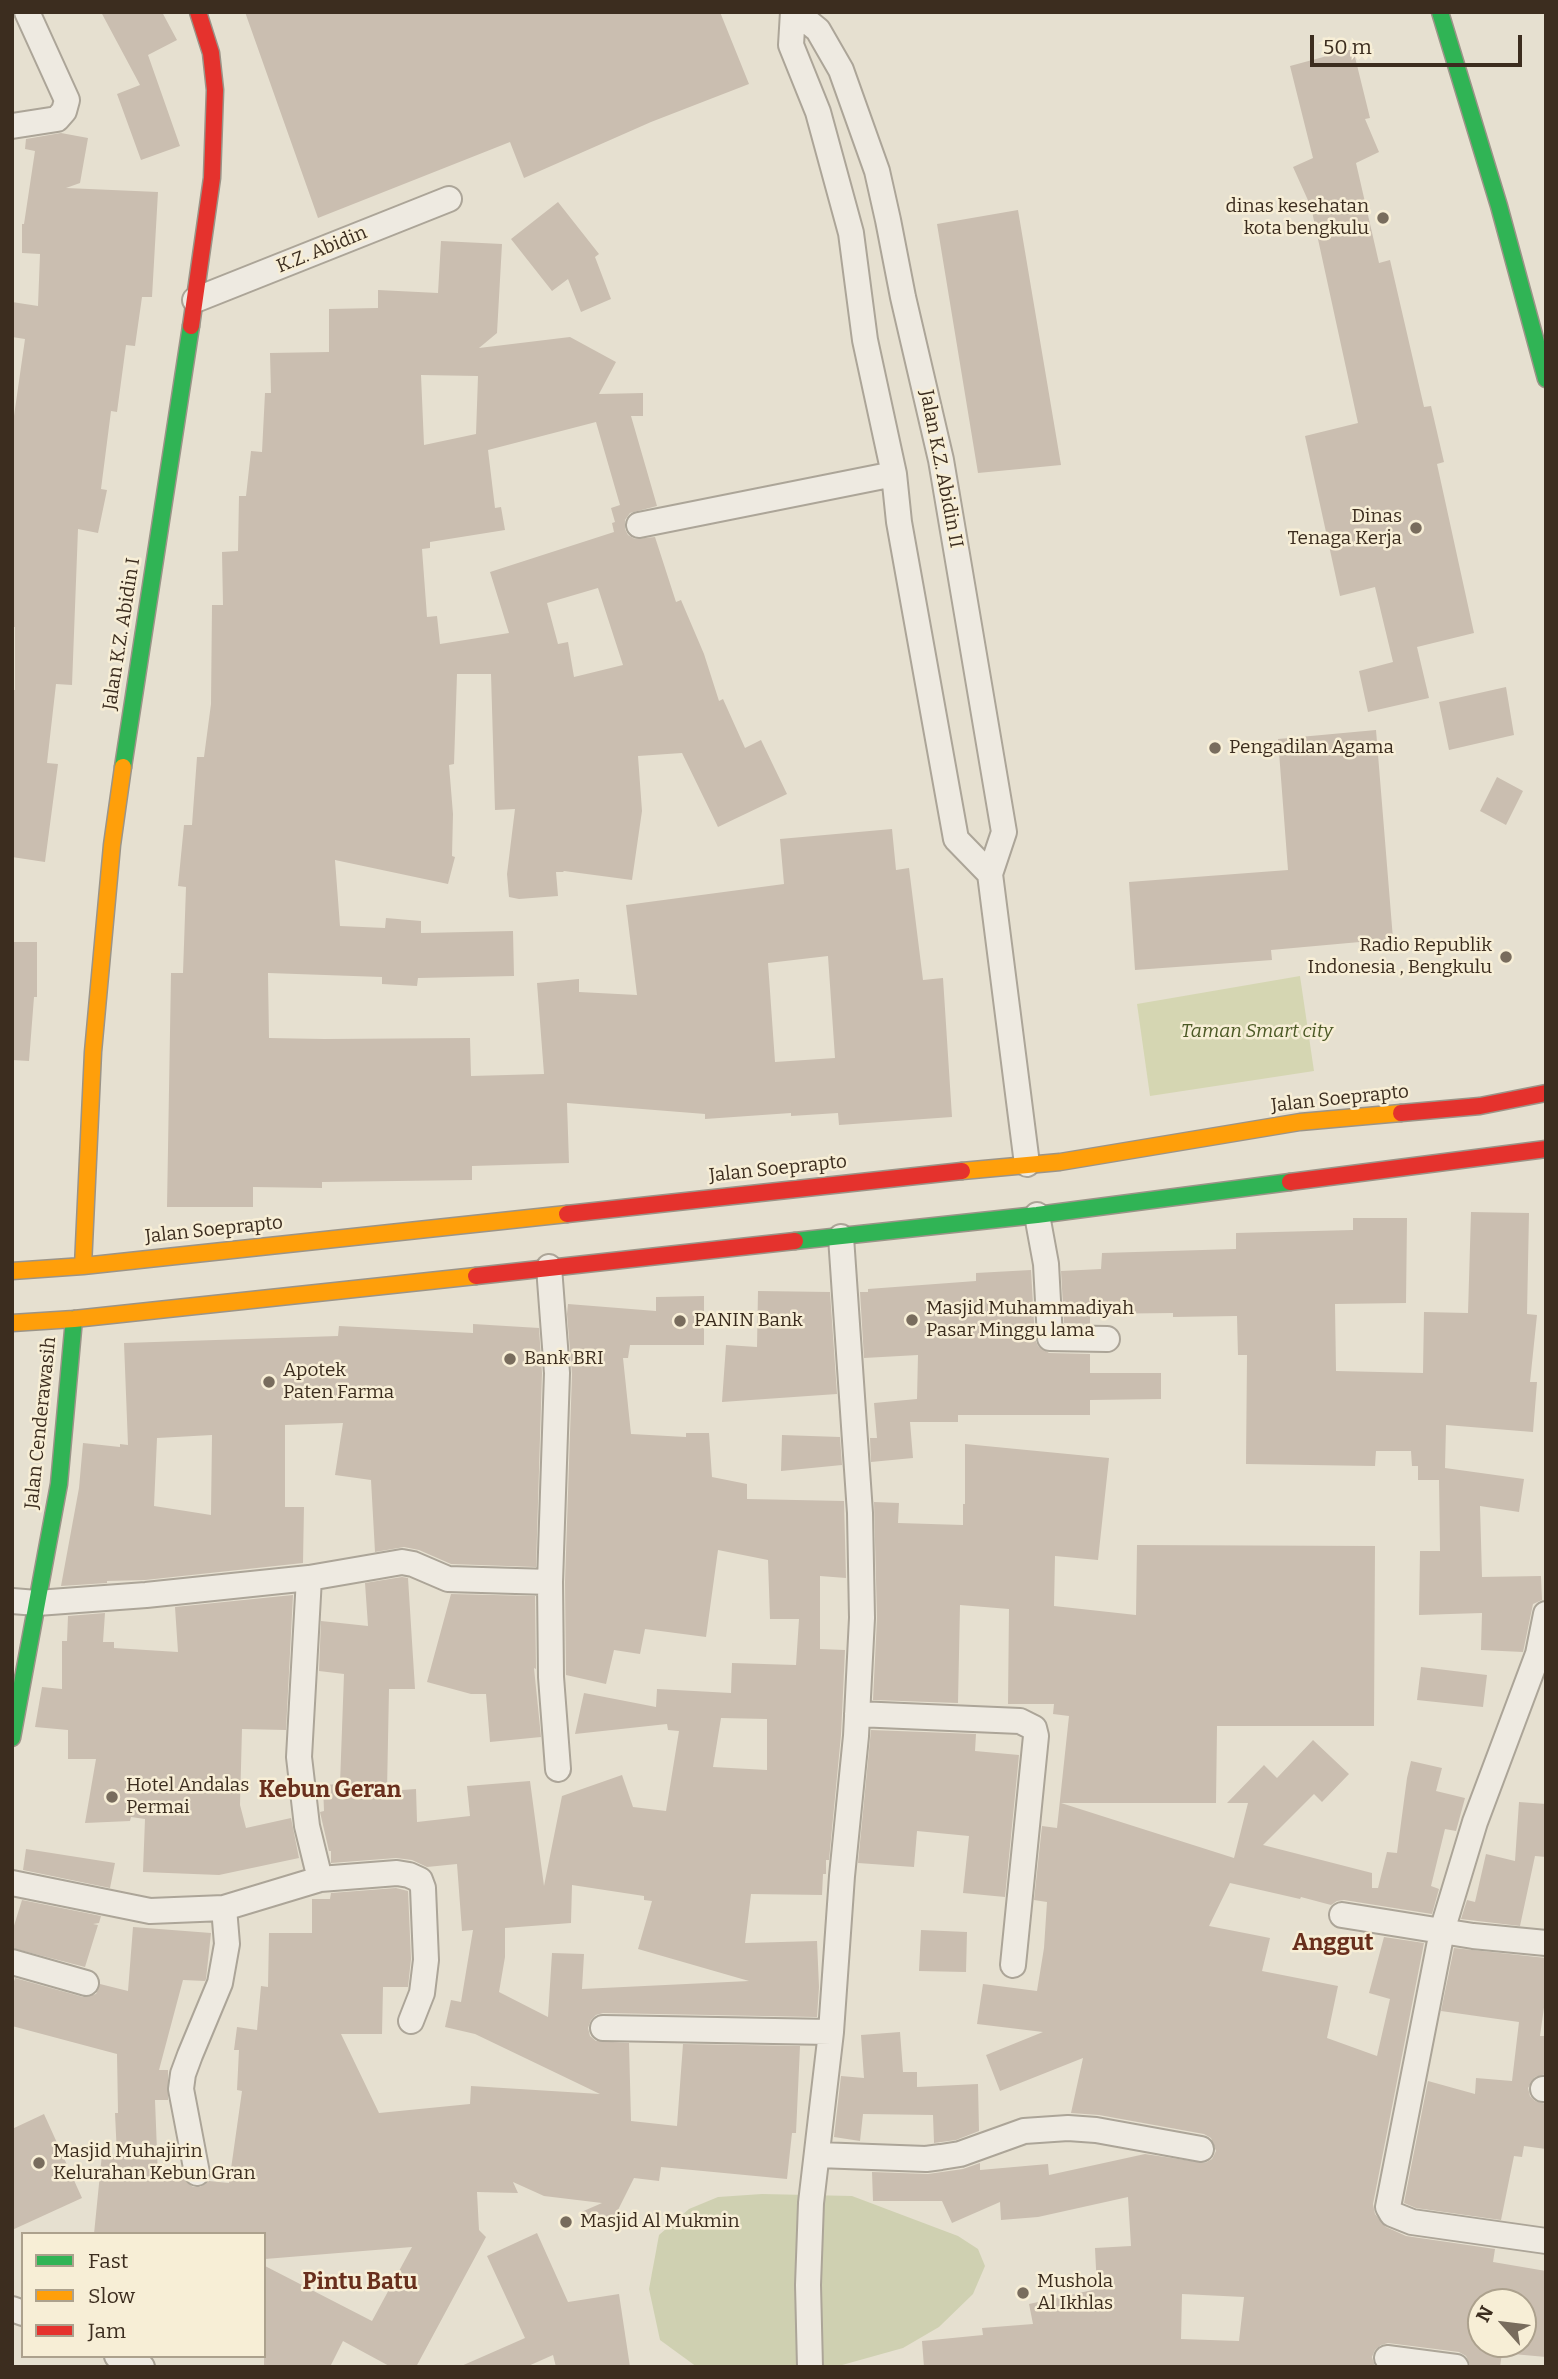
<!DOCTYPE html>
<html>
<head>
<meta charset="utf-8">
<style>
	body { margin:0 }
	#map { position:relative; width:1558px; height:2379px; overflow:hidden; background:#e6e0d0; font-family:Bitter,serif }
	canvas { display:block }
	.frame { position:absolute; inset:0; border:14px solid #3c2d1f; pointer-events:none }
	.legend { position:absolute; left:21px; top:2232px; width:245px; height:126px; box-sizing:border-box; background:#f7eed6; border:2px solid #aca18d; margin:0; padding:9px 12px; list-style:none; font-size:21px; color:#3c2d1f }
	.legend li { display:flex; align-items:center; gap:14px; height:35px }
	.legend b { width:35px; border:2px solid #aca18d }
	.north { position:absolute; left:1467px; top:2288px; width:70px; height:70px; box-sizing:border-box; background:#f7eed6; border:2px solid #aca18d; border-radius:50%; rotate:298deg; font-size:19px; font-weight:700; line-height:28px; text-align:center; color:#3c2d1f }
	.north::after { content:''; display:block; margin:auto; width:24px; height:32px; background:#786c5d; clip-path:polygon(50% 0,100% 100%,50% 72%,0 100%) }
	.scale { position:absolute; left:1310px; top:35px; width:212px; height:32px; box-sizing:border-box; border:4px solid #3c2d1f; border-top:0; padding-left:9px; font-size:21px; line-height:24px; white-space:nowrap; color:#3c2d1f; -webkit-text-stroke:5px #f7eed6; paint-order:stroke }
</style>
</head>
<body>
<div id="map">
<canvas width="1558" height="2379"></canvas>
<div class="frame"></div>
<ul class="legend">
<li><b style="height:9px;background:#30b455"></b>Fast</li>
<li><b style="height:9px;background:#ff9f0a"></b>Slow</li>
<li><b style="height:9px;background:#e5322d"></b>Jam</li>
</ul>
<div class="north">N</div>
<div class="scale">50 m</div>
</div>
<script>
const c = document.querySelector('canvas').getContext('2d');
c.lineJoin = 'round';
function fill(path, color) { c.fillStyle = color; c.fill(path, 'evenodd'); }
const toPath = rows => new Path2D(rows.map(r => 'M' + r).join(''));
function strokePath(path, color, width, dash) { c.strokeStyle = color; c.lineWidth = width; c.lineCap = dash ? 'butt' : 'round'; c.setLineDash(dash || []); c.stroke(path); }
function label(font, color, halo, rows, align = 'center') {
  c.font = font + ' Bitter,serif'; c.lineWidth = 5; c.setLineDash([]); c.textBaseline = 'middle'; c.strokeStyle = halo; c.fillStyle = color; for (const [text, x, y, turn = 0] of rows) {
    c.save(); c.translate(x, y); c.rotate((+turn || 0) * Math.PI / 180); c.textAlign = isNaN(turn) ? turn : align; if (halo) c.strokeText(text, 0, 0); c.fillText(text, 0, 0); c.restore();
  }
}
fill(toPath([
	[1300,976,1314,1071,1150,1096,1137,1004]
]), '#d5d6b2');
fill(toPath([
	[762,2194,852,2196,958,2236,978,2249,985,2266,973,2294,939,2327,903,2348,835,2367,697,2367,660,2340,649,2289,659,2235,689,2209,718,2197]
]), '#cfd0b1');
fill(toPath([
	[101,12,162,12,177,40,148,55,180,146,141,160,117,94,140,85],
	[245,12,720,12,749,84,651,122,524,178,510,142,318,218],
	[1353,49,1370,118,1365,119,1379,152,1356,163,1379,263,1390,260,1424,407,1431,406,1444,462,1437,464,1474,633,1417,647,1429,698,1368,712,1359,671,1393,662,1375,587,1340,596,1305,436,1358,423,1311,207,1293,167,1313,158,1290,66],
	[61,133,88,138,80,183,66,188,158,192,152,297,142,297,135,346,126,345,117,412,111,411,101,489,107,490,98,533,78,529,72,685,56,684,47,763,58,764,45,862,12,857,12,690,15,690,15,627,12,627,12,430,25,339,12,337,12,302,38,306,40,254,22,253,22,224,24,224,35,151,25,149,26,139],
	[558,202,599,254,595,257,611,299,581,312,568,279,552,291,511,239],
	[1018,210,1061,465,978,473,937,224],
	[441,241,502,244,497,333,479,348,570,337,616,362,599,394,643,393,643,416,631,416,657,506,630,513,625,520,625,529,628,535,635,539,655,537,676,602,681,600,704,654,719,701,723,699,745,748,761,740,787,794,718,827,682,753,638,756,642,811,632,880,564,871,563,872,556,872,558,896,519,899,509,897,507,874,515,809,495,810,491,674,457,674,454,764,449,765,453,814,452,856,455,857,448,884,335,860,340,926,385,928,386,918,421,921,421,933,513,931,514,976,418,978,417,986,382,984,382,977,268,973,269,1038,325,1039,470,1038,471,1076,544,1074,537,983,579,979,579,992,637,995,626,905,784,884,780,839,892,829,896,870,909,868,923,980,943,978,952,1117,839,1125,838,1113,791,1116,791,1113,705,1119,705,1114,567,1103,569,1163,472,1166,472,1180,322,1182,322,1188,253,1187,253,1207,167,1207,171,973,183,973,186,887,178,886,184,825,192,825,197,757,204,757,211,704,212,605,223,605,222,552,238,551,239,496,246,496,251,451,262,452,265,393,271,393,270,353,329,352,329,309,378,308,378,290,438,293],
	[421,375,478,376,476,434,424,445],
	[596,422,620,505,611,508,615,522,612,523,614,532,490,572,509,633,440,644,437,616,427,617,422,549,430,548,430,542,505,530,501,507,495,508,488,450],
	[598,588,623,665,574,677,568,642,558,644,547,603],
	[828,956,835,1058,775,1062,768,963],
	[1506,687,1514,735,1449,750,1439,702],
	[1376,730,1393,939,1271,950,1272,960,1135,970,1129,882,1288,870,1278,739],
	[1497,777,1523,791,1506,825,1480,811],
	[12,942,37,942,37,997,34,997,29,1061,12,1060],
	[1471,1212,1529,1213,1527,1314,1537,1315,1530,1382,1537,1382,1533,1432,1446,1425,1445,1468,1524,1479,1519,1512,1480,1506,1482,1577,1541,1576,1542,1600,1533,1604,1523,1652,1481,1650,1482,1613,1419,1615,1420,1551,1440,1551,1439,1480,1418,1480,1418,1466,1412,1466,1411,1451,1376,1451,1375,1466,1246,1464,1247,1355,1238,1355,1237,1316,1173,1317,1173,1313,1090,1314,1090,1324,1064,1323,1061,1271,1101,1269,1102,1253,1236,1249,1236,1233,1353,1230,1353,1218,1407,1218,1406,1303,1335,1304,1336,1371,1423,1373,1424,1312,1468,1313],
	[1031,1270,1035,1339,1038,1346,1049,1353,1090,1354,1090,1373,1161,1373,1161,1399,1090,1400,1090,1415,958,1415,958,1422,910,1422,913,1458,871,1462,870,1438,877,1438,874,1403,917,1399,918,1355,864,1358,860,1292,868,1292,868,1289,976,1281,976,1273],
	[758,1291,830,1292,837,1394,722,1402,726,1345,757,1347],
	[704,1296,704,1345,630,1345,628,1358,623,1358,631,1434,686,1437,686,1433,709,1433,712,1477,747,1484,747,1499,844,1501,846,1578,820,1576,820,1649,845,1650,841,1735,829,1860,826,1860,826,1874,823,1874,822,1895,751,1894,745,1943,817,1941,819,1987,817,2017,603,2013,596,2015,591,2020,588,2028,590,2036,596,2041,629,2043,631,2121,677,2126,683,2044,800,2046,796,2133,792,2133,787,2179,661,2167,659,2181,634,2178,609,2228,579,2213,602,2203,544,2196,513,2182,518,2193,477,2192,479,2230,486,2237,416,2367,391,2367,343,2341,330,2367,264,2367,265,2266,372,2321,412,2247,265,2259,264,2234,94,2234,102,2154,117,2156,115,2113,118,2113,117,2054,12,2026,12,1988,15,1978,83,1997,96,1994,100,1984,128,1991,133,1927,211,1933,206,1979,205,1981,183,1980,159,2070,168,2070,168,2100,155,2100,158,2177,184,2179,193,2187,200,2187,209,2181,229,2183,242,2091,237,2090,239,2050,234,2050,237,2027,257,2030,261,1986,268,1987,269,1933,312,1933,312,1899,330,1899,331,1893,396,1888,408,1891,411,1959,408,1987,383,1987,382,2034,341,2034,379,2113,470,2104,471,2086,600,2094,475,2034,445,2027,451,2000,461,2002,473,1930,462,1931,457,1864,427,1867,412,1860,396,1858,331,1863,331,1851,329,1851,320,1812,324,1811,323,1785,340,1784,344,1674,319,1671,321,1621,368,1626,365,1583,402,1577,408,1578,415,1689,389,1689,387,1791,416,1789,417,1822,470,1816,467,1786,530,1781,544,1886,562,1796,622,1775,633,1807,666,1811,679,1731,668,1730,667,1724,575,1734,584,1693,656,1707,657,1689,731,1693,732,1663,796,1665,799,1619,770,1619,768,1560,718,1550,706,1637,645,1629,640,1654,614,1650,606,1684,566,1675,565,1582,572,1374,567,1314,568,1304,656,1311,656,1297],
	[721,1718,767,1719,767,1770,713,1767],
	[572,1885,644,1896,644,1900,652,1901,638,1949,749,1981,582,1989,584,1954,552,1953,548,2017,499,1992,505,1957,505,1928,571,1923],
	[473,1324,539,1328,542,1373,536,1567,451,1564,419,1550,404,1547,375,1552,371,1480,335,1475,343,1423,285,1425,285,1507,304,1507,303,1563,145,1580,107,1581,107,1583,61,1586,79,1488,83,1443,120,1447,120,1444,128,1445,124,1343,338,1336,339,1326,473,1333],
	[212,1435,211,1515,154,1506,157,1438],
	[782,1435,840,1437,842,1465,781,1471],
	[965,1444,1109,1458,1098,1560,1055,1556,1054,1606,1136,1615,1137,1545,1375,1546,1374,1726,1217,1726,1216,1803,1061,1803,1234,1858,1248,1803,1227,1803,1264,1765,1277,1778,1313,1740,1349,1774,1322,1802,1314,1794,1263,1845,1372,1873,1372,1888,1378,1888,1387,1852,1397,1853,1407,1778,1411,1761,1442,1768,1436,1791,1465,1798,1456,1831,1445,1829,1431,1886,1439,1889,1432,1914,1344,1900,1337,1901,1331,1905,1301,1897,1300,1899,1230,1883,1209,1926,1270,1938,1262,1971,1338,1986,1327,2038,1377,2056,1390,1999,1369,1993,1384,1937,1424,1943,1373,2204,1375,2214,1386,2227,1406,2236,1495,2249,1493,2262,1546,2271,1546,2357,1502,2353,1500,2367,1471,2367,1466,2356,1459,2352,1388,2343,1381,2345,1375,2350,1372,2357,1375,2367,924,2367,922,2341,983,2335,982,2328,1033,2324,1029,2304,1097,2289,1095,2248,1131,2246,1128,2197,1038,2217,1001,2220,1000,2202,952,2223,942,2201,873,2201,872,2172,928,2174,963,2169,980,2163,980,2170,1048,2164,1049,2175,1145,2154,1205,2163,1212,2159,1216,2151,1211,2138,1204,2134,1099,2115,1071,2113,1083,2058,1000,2091,986,2055,1043,2032,977,2024,983,1984,1037,1991,1044,1948,1047,1902,1034,1900,1042,1826,1057,1828,1069,1716,1053,1714,1054,1704,1008,1704,1009,1609,960,1605,958,1703,873,1700,877,1618,874,1502,899,1503,898,1523,963,1525,963,1504,965,1504],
	[1182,2294,1244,2297,1239,2341,1181,2339],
	[1481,2302,1523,2302,1523,2344,1481,2344],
	[451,1594,535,1596,536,1669,534,1668,541,1737,490,1742,486,1694,471,1694,427,1682],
	[293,1595,286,1730,242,1729,240,1805,246,1828,291,1818,299,1858,219,1875,143,1872,145,1819,131,1817,130,1821,85,1823,96,1759,68,1759,68,1730,35,1727,42,1687,62,1689,62,1641,67,1641,68,1616,105,1613,103,1642,114,1642,114,1648,178,1652,175,1607],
	[1421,1667,1487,1675,1483,1707,1417,1700],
	[871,1730,976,1734,975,1751,1019,1755,1005,1897,963,1893,969,1836,917,1831,914,1867,858,1863],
	[1519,1802,1546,1804,1546,1857,1535,1856,1520,1926,1461,1919,1467,1900,1475,1902,1486,1854,1515,1861],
	[26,1849,115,1863,110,1888,23,1870],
	[22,1900,101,1916,99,1923,93,1924,98,1925,85,1967,12,1948,12,1932],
	[921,1930,967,1932,966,1972,919,1971],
	[1454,1948,1546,1958,1546,1993,1540,2036,1546,2036,1546,2074,1535,2077,1528,2088,1530,2096,1535,2101,1546,2104,1546,2149,1524,2146,1522,2157,1514,2156,1501,2220,1416,2208,1404,2203,1428,2081,1475,2094,1476,2078,1512,2081,1519,2022,1441,2011],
	[900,2032,903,2072,917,2072,917,2087,978,2084,979,2131,956,2140,934,2143,933,2115,863,2114,860,2141,834,2137,841,2076,864,2078,861,2035],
	[44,2114,82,2198,12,2230,12,2129],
	[537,2233,568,2302,619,2294,630,2367,556,2367,553,2355,526,2367,459,2367,525,2338,487,2256]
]), '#cabeb0');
const street = toPath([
	[793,12,791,45,818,112,851,233,865,340,894,474,899,522,956,839,990,874,1027,1164],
	[796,12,818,30,841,70,877,171,888,220,903,297,941,460,1004,832,990,874],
	[12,126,57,119,64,111,67,100,27,12],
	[195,300,449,199],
	[639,525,894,474],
	[1037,1215,1046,1264,1050,1338,1107,1339],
	[549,1267,557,1373,550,1582,551,1677,558,1769],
	[309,1578,299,1757,307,1826,320,1879],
	[12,1601,37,1603,146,1595,309,1578,402,1562,413,1564,448,1579,550,1582],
	[1546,1614,1538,1654,1475,1822,1442,1931,1388,2207,1392,2214,1412,2222,1546,2241],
	[857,1714,1020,1721,1034,1728,1036,1736,1013,1965],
	[12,1883,150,1911,224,1908,320,1879,397,1873,409,1875,420,1880,423,1888,426,1960,422,1993,411,2021],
	[1342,1915,1473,1936,1546,1943],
	[12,1962,86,1983],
	[603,2028,831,2032],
	[1543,2089,1546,2089],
	[818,2155,926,2159,941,2157,960,2154,1024,2131,1068,2128,1096,2130,1201,2149],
	[197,2173,181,2089,183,2074,190,2055,220,1983,227,1944,224,1908],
	[12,2309,23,2313],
	[117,2356,142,2367],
	[1387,2358,1456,2367],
	[810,2367,808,2285,811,2203,831,2032,842,1876,856,1736,862,1618,860,1513,841,1237]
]);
const fast = toPath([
	[1440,12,1499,206,1546,379],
	[123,767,191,326],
	[795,1241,1037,1215,1290,1182],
	[12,1738,59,1484,74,1319]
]);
const slow = toPath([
	[962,1171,1060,1162,1300,1122,1401,1113],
	[83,1266,93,1052,112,845,123,767],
	[12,1271,83,1266,567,1214],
	[12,1323,74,1319,476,1276]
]);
const jam = toPath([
	[191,326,212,178,215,90,211,53,198,12],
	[1401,1113,1480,1106,1546,1093],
	[1290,1182,1546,1149],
	[567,1214,962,1171],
	[476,1276,795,1241]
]);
strokePath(street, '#aca598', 28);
strokePath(fast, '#9b9488', 19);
strokePath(slow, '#9b9488', 19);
strokePath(jam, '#9b9488', 19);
strokePath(street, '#eeeae1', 24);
strokePath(fast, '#30b455', 16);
strokePath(slow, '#ff9f0a', 16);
strokePath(jam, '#e5322d', 16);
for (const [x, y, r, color] of [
	[1383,218,7,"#786c5d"],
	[1416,528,7,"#786c5d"],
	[1215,748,7,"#786c5d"],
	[1506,957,7,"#786c5d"],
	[912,1320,7,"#786c5d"],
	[680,1321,7,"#786c5d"],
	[510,1359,7,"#786c5d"],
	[269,1382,7,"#786c5d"],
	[112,1797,7,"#786c5d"],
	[39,2163,7,"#786c5d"],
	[566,2222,7,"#786c5d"],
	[1023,2293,7,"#786c5d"]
]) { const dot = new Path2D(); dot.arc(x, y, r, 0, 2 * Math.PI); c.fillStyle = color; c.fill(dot); strokePath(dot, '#f7eed6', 2.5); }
label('19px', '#3c2d1f', '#f7eed6', [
	["dinas kesehatan",1369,207,"right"],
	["kota bengkulu",1369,229,"right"],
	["Dinas",1402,517,"right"],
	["Tenaga Kerja",1402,539,"right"],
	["Pengadilan Agama",1229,748],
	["Radio Republik",1492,946,"right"],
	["Indonesia , Bengkulu",1492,968,"right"],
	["Masjid Muhammadiyah",926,1309],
	["Pasar Minggu lama",926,1331],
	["PANIN Bank",694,1321],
	["Bank BRI",524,1359],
	["Apotek",283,1371],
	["Paten Farma",283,1393],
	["Hotel Andalas",126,1786],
	["Permai",126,1808],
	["Masjid Muhajirin",53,2152],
	["Kelurahan Kebun Gran",53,2174],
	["Masjid Al Mukmin",580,2222],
	["Mushola",1037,2282],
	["Al Ikhlas",1037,2304]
], 'left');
label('19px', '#3c2d1f', '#f7eed6', [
	["K.Z. Abidin",322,250,-22],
	["Jalan K.Z. Abidin II",941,469,79],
	["Jalan K.Z. Abidin I",122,634,-81],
	["Jalan Soeprapto",1340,1099,-6],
	["Jalan Soeprapto",778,1169,-6],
	["Jalan Soeprapto",214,1230,-6],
	["Jalan Cenderawasih",41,1423,-84]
]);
label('italic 19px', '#4b5925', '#f7eed6', [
	["Taman Smart city",1257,1032]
]);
label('bold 23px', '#692f1d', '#f7eed6', [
	["Kebun Geran",330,1791],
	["Anggut",1333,1944],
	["Pintu Batu",360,2283]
]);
</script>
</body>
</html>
